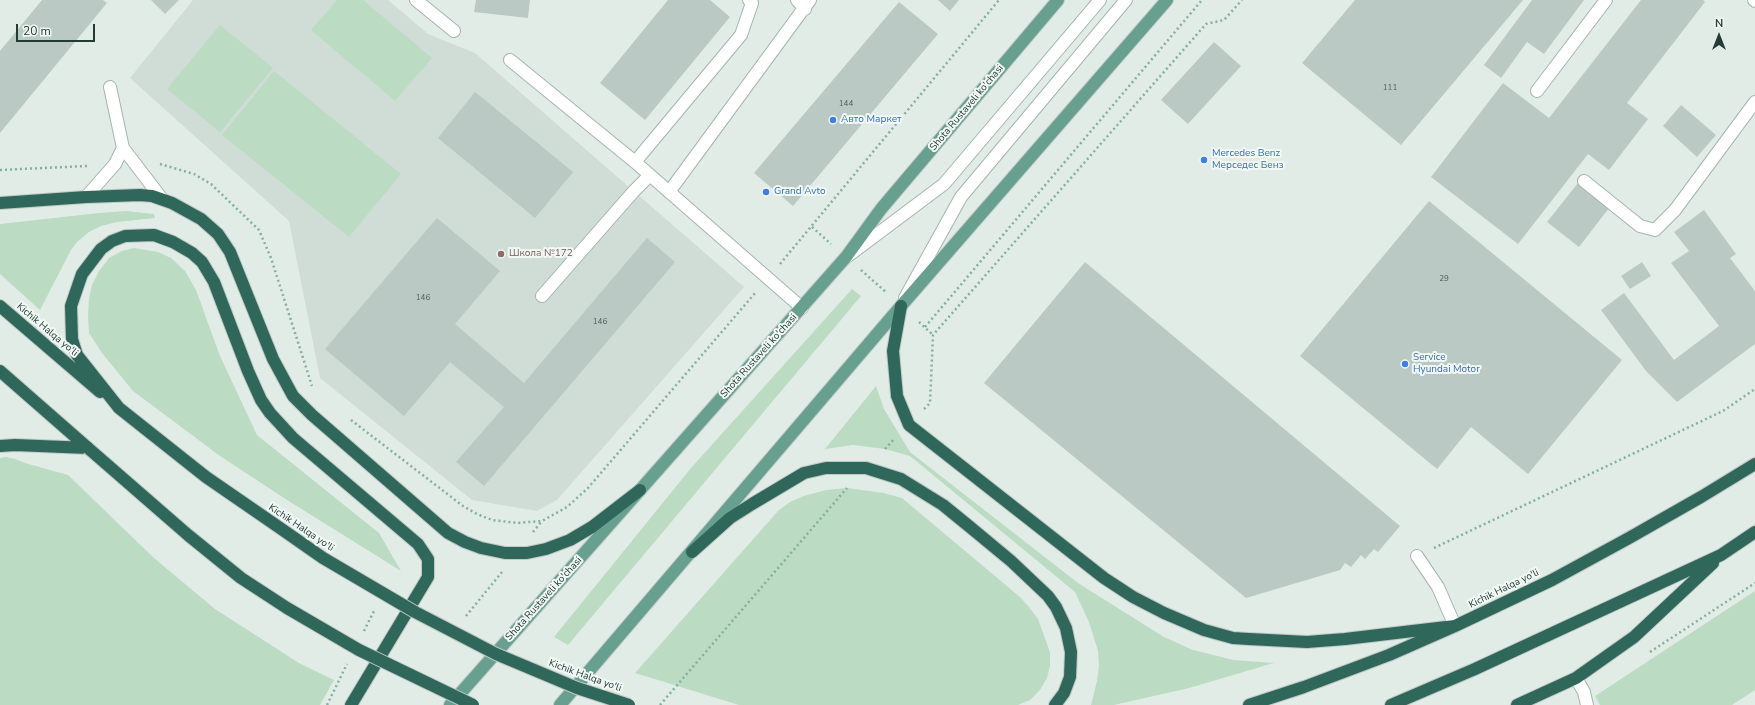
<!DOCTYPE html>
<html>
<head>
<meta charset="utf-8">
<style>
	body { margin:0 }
	#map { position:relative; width:1755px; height:705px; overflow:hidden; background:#e2ece7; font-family:"Nunito Sans",sans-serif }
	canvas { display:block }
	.north { position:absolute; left:1699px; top:16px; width:40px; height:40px; -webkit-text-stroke:3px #f2f8f5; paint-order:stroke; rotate:0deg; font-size:11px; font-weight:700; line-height:16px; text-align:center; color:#223c35 }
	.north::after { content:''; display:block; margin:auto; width:14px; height:18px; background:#223c35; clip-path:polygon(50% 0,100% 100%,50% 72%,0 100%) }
	.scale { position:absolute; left:16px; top:24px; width:79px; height:18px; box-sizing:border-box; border:2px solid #223c35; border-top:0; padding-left:5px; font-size:12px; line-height:14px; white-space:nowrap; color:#223c35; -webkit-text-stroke:3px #f2f8f5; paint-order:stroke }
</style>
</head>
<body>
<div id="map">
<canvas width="1755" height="705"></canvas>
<div class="north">N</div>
<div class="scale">20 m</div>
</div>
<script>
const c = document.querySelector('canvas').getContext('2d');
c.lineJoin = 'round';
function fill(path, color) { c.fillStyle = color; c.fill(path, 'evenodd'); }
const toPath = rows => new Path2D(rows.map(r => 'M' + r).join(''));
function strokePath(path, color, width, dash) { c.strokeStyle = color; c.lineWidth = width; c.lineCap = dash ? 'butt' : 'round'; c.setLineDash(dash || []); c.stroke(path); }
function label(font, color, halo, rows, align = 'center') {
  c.font = font + ' "Nunito Sans",sans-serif'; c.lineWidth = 4; c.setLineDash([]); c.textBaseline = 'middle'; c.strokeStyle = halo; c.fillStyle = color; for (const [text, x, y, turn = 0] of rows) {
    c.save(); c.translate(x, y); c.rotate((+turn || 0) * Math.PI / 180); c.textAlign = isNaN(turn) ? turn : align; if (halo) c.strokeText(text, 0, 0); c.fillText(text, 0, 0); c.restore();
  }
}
fill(toPath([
	[193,0,388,0,428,34,475,53,744,287,557,500,537,511,472,500,320,378,289,221,130,78]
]), '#d0dcd6');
fill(toPath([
	[337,0,363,0,432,58,395,101,311,30],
	[220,25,273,68,220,132,167,89],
	[274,71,401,174,349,237,222,135],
	[126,211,154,214,155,218,117,222,101,226,89,232,77,242,71,250,40,310,0,274,0,224,99,213],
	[134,248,158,252,171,258,185,271,196,290,220,356,257,435,379,533,401,571,287,500,220,456,133,391,102,353,89,333,88,317,89,299,92,285,99,271,109,258,122,251],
	[852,289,861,296,568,645,554,637,691,468],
	[876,386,884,409,910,452,1078,583,1164,637,1193,650,1233,660,1274,663,1189,688,1114,705,1091,705,1097,681,1099,666,1098,651,1089,622,1075,592,910,456,885,449,853,445,825,449],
	[6,457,15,459,25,463,68,475,154,558,215,609,299,663,334,680,320,705,0,705,0,458],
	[847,488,884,493,902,498,1020,597,1029,607,1038,619,1050,652,1050,666,1047,678,1040,690,1030,700,1018,705,739,705,635,673,778,511,790,502,804,496,826,490],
	[1755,591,1755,690,1732,705,1600,705,1595,696]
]), '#bbdcc3');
fill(toPath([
	[42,0,103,0,107,3,0,133,0,51],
	[151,0,179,0,165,14],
	[476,0,530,0,528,18,474,12],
	[668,0,710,0,730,17,645,120,600,83],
	[938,0,959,0,950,11],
	[1355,0,1523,0,1401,145,1302,63],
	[1532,0,1584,0,1544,54,1527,42,1501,78,1484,65],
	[1641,0,1703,0,1705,2,1627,103,1648,119,1609,170,1588,154,1518,244,1431,177,1503,83,1549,118],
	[899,2,938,34,793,206,754,173],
	[1214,42,1241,66,1188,124,1161,100],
	[475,92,573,172,535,218,438,138],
	[1681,105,1716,135,1697,157,1663,126],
	[1578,183,1609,208,1579,247,1547,222],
	[1429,201,1622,360,1528,474,1471,427,1437,469,1300,356],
	[1704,210,1736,254,1730,258,1755,291,1755,344,1677,402,1646,371,1601,310,1624,293,1674,360,1719,326,1671,263,1689,251,1674,232],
	[437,218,500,271,455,324,524,383,647,238,675,262,484,486,456,462,504,407,450,362,404,416,325,349],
	[1085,262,1400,526,1378,552,1374,549,1365,559,1361,555,1351,567,1345,563,1340,570,1246,598,984,383],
	[1642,262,1651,276,1630,289,1621,276]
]), '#bac9c3');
const minor = toPath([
	[416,0,454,31],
	[797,0,805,9],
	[1754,0,1755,1],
	[510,60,635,162,802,308],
	[110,87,123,148,162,199],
	[1537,91,1606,0],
	[635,162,741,35,752,3,749,0],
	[1584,181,1640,226,1655,230,1675,210,1755,102],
	[669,192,810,0],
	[86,197,115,164,123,148],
	[848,256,944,184,1100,0],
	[542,296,634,191,650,175],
	[905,298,961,197,1126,0],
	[1417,556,1438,587,1455,626],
	[1576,678,1584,692,1587,705]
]);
const major = toPath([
	[450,705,846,257,881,209,1058,0],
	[560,705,901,306,1167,0]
]);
const highway = toPath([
	[0,203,86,197,140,195,152,196,172,203,201,219,218,234,230,252,273,359,293,396,312,415,448,533,465,542,481,548,505,553,527,553,546,549,570,540,592,527,640,490],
	[0,306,100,392],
	[901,306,893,351,897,396,909,425,1104,578,1133,597,1164,613,1204,630,1233,638,1249,639,1307,642,1345,639,1455,626],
	[0,371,88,448],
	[119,408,77,355,72,339,71,306,82,274,101,249,112,241,125,236,154,235,173,242,192,253,202,262,214,282,248,371,261,400,270,413,293,438,418,544,428,559,428,577,351,705],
	[0,446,15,445,88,448],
	[692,552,730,518,752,504,804,473,826,468,866,468,901,479,943,505,970,527,1011,561,1048,596,1056,607,1066,628,1071,652,1070,677,1064,693,1055,705],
	[1249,705,1304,687,1389,655,1455,626,1552,580,1629,538,1701,497,1755,464],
	[1391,705,1475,669,1721,555,1755,532],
	[1517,705,1576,678,1634,637,1713,563]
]);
strokePath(minor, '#a5b4ae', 14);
strokePath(major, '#c1c8c6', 14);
strokePath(highway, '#c1c8c6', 14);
strokePath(toPath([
	[160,164,194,174,211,184,259,230,271,258,312,386],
	[0,170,87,166],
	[812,227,831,244],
	[780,264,999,0],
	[861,270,887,293],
	[919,322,933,335],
	[925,327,1202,0],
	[924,409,930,403,933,335,1206,24,1224,20,1242,0],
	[351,420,463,506,477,514,492,520,517,523,542,521,567,507,588,488,756,292],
	[885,449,895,438],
	[533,532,542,521],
	[1434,548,1723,411,1755,389],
	[466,616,502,572],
	[364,631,374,611],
	[1650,652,1755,583],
	[327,705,347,664],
	[660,705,847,488]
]), '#83afa0', 2.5, [2, 3]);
strokePath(minor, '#fff', 12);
strokePath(major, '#68a090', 12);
strokePath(highway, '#2f685b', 12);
const highwayBridge = toPath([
	[119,408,206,477,280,528,323,558,415,612,496,654,577,688,629,705],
	[88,448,188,535,241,578,287,608,359,650,473,705]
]);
strokePath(highwayBridge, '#c1c8c6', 14, []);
strokePath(highwayBridge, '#2f685b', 12);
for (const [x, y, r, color] of [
	[833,120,4,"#3f7fe0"],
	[1204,160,4,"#3f7fe0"],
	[766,192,4,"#3f7fe0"],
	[501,254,4,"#8d6e63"],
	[1405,364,4,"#3f7fe0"]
]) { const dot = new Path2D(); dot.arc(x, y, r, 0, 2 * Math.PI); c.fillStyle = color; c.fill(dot); strokePath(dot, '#f2f8f5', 1.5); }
label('8px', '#485f58', null, [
	["111",1390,88],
	["144",846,104],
	["29",1444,279],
	["146",423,298],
	["146",600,322]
]);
label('10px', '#223c35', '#f2f8f5', [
	["Shota Rustaveli ko'chasi",967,108,-50],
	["Kichik Halqa yo'li",47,330,40],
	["Shota Rustaveli ko'chasi",759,356,-48],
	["Kichik Halqa yo'li",301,528,34],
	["Kichik Halqa yo'li",1504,589,-26],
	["Shota Rustaveli ko'chasi",544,599,-48],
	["Kichik Halqa yo'li",585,676,20]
]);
label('10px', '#366cbe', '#f2f8f5', [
	["Авто Маркет",841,120],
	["Mercedes Benz",1212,154],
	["Мерседес Бенз",1212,166],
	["Grand Avto",774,192],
	["Service",1413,358],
	["Hyundai Motor",1413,370]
], 'left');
label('10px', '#785e54', '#f2f8f5', [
	["Школа №172",509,254]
], 'left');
</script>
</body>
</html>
